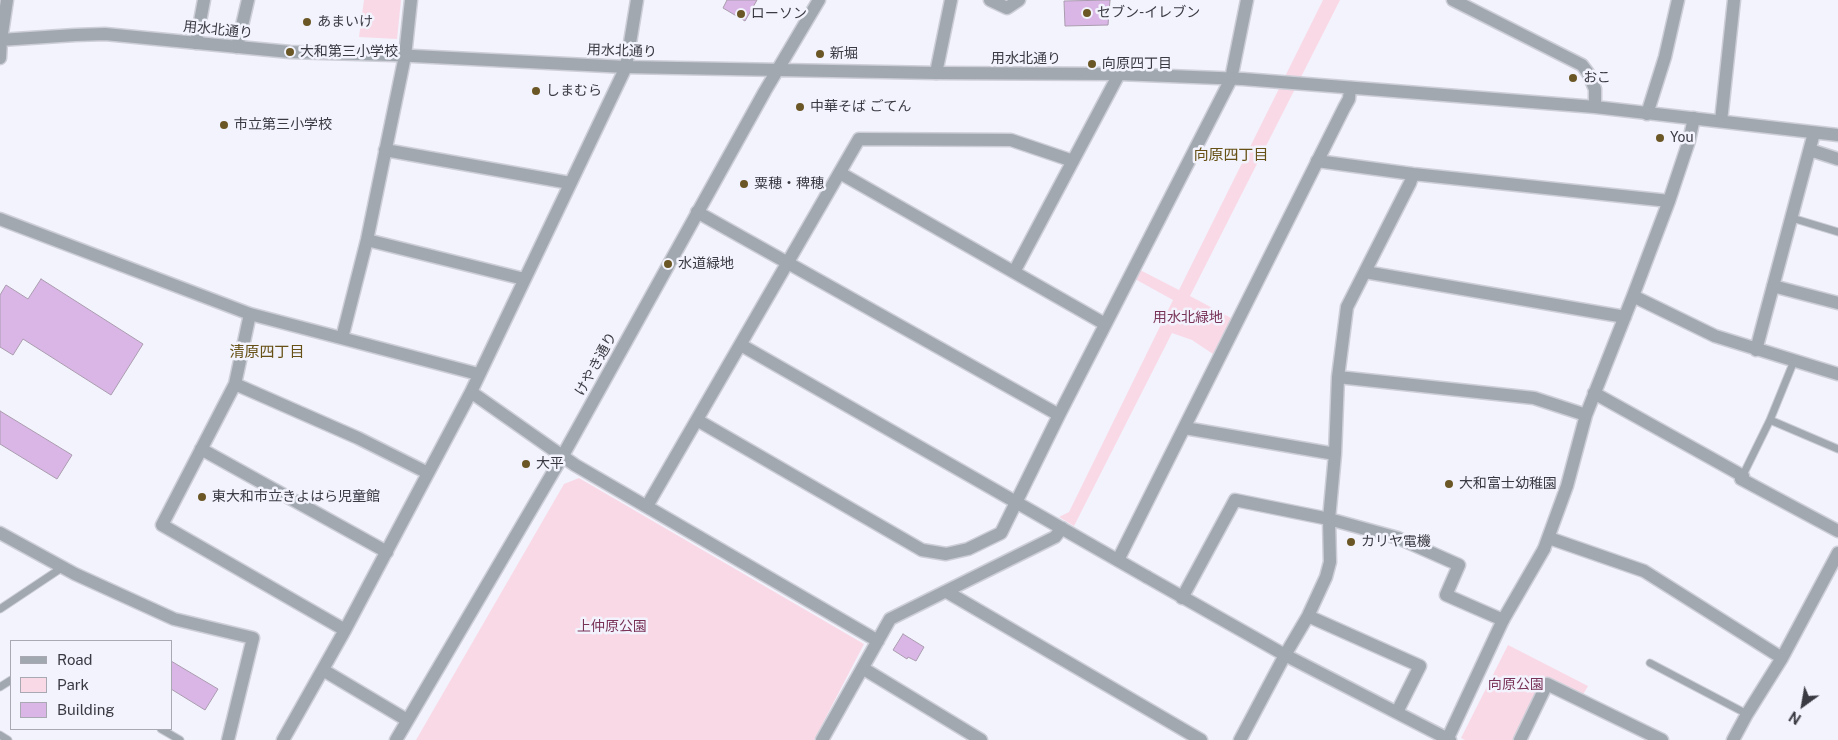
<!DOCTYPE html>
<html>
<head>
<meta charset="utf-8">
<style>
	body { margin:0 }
	#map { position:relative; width:1838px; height:740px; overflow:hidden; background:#f2f3fc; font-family:"Public Sans",sans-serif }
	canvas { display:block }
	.legend { position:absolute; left:10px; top:640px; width:162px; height:90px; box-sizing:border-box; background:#f2f3fc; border:1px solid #a8a9b2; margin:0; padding:6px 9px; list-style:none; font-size:15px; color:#3a3a43 }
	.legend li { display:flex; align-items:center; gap:10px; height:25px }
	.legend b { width:25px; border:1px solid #a8a9b2 }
	.north { position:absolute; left:1778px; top:680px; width:50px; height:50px; -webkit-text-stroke:4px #f2f3fc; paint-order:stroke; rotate:212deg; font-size:14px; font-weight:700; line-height:20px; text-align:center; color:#3a3a43 }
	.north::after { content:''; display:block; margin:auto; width:18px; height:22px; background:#3a3a43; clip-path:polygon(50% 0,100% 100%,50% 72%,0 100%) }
</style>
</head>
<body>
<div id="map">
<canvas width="1838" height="740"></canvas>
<ul class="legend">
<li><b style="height:6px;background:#a1a8b0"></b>Road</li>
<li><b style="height:14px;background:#fad9e7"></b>Park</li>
<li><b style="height:14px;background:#dab6e7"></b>Building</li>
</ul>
<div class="north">N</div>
</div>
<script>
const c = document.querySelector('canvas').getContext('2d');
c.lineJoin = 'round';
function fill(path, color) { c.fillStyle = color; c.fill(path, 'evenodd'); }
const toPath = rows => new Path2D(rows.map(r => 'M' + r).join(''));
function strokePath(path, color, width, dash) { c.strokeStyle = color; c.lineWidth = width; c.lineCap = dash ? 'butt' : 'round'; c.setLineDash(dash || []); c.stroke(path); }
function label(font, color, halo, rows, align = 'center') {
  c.font = font + ' "Public Sans","Noto Sans JP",sans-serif'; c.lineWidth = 5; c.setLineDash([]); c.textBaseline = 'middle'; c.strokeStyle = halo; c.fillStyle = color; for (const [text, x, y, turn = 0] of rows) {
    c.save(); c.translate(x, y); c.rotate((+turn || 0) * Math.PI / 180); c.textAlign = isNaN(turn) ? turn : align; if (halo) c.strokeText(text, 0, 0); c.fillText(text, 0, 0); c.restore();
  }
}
fill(toPath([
	[364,0,401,0,397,39,359,37],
	[1323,0,1340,0,1190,296,1231,318,1213,354,1192,340,1172,333,1074,526,1059,517,1069,512,1173,300,1135,279,1140,270,1179,290],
	[579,478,864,644,814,740,416,740,564,484],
	[1508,645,1588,686,1581,698,1547,682,1517,740,1465,740,1461,738]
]), '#fad9e7');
const building = toPath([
	[727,0,757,0,745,21,723,8,727,0],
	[1110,0,1108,25,1065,26,1064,1,1110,0],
	[41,279,143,344,111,395,23,339,13,355,0,347,0,295,6,285,28,299,41,279],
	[0,411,72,455,57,479,0,444,0,411],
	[903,634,924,647,916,661,908,657,907,659,893,650,903,634],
	[171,661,218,689,205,710,171,689,171,661]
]);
fill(building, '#dab6e7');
strokePath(building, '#aa9caf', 1);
const service = toPath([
	[1792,218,1838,232],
	[1770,420,1838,449],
	[1742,477,1770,420,1794,361],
	[0,609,63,567],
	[1650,663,1747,714],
	[0,687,11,680],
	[161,729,180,740],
	[0,735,8,740]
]);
const minor = toPath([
	[990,0,1007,8,1019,0],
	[1,40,7,0],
	[196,43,204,0],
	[237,47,248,0],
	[936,73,951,0],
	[1647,114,1665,57,1678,0],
	[1721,121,1734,0],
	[385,150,570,183],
	[1810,150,1838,159],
	[1317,161,1413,174,1669,201],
	[840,173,1105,324],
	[697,212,1059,415],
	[0,219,250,314,478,374],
	[367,240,524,279],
	[1014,272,1119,74],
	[1365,272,1625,317],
	[1773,286,1838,303],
	[1633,296,1715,336,1838,374],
	[250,314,235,384,162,525,345,630],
	[342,338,367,240,405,56,411,0],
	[741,345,1147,577],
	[1756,350,1814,133],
	[1338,377,1534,398,1586,415],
	[235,384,358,438,428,473],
	[471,392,575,465,878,641],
	[1594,393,1743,476],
	[697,420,922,550,946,554,968,549,1001,533,1059,415,1231,79,1247,0],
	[1185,428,1335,454],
	[201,449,387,552],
	[1741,479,1838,531],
	[647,506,859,139,1011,140,1073,161],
	[0,533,75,574,174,619,253,638,228,740],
	[1549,538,1644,571,1782,658],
	[1544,549,1567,486,1586,415,1633,296,1669,201,1689,141,1694,118],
	[947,592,1201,740],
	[1182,598,1235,500,1329,519,1398,538,1459,565,1446,595,1503,620],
	[1308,616,1420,666,1397,712],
	[864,669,981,740],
	[323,670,407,720],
	[283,740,345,630,471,392,626,67,637,0],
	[822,740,890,619,1055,537,1062,528],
	[1240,740,1285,655,1308,616,1326,577,1330,562,1329,519,1335,454,1338,377,1347,307,1410,183,1413,174],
	[1520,740,1547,684,1662,740],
	[1733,740,1747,714,1782,658,1838,553]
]);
const tertiary = toPath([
	[1453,0,1582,65,1588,73,1595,89,1595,107],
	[0,40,75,35,105,34,290,52,394,55,626,67,936,73,1119,74,1243,79,1595,107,1838,135],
	[0,58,1,40],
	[1118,560,1344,108,1349,99,1350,88],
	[1147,577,1285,655,1450,740],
	[396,740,562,457,765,91,819,0],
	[1447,740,1503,620,1544,549]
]);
strokePath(service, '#cdced7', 9);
strokePath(minor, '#cdced7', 15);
strokePath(tertiary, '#cdced7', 15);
strokePath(service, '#a1a8b0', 7);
strokePath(minor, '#a1a8b0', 12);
strokePath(tertiary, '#a1a8b0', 12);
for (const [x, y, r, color] of [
	[1087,13,5,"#6b5725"],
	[741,14,5,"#6b5725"],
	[307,22,5,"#6b5725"],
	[290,52,5,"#6b5725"],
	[820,54,5,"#6b5725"],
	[1092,64,5,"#6b5725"],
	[1573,78,5,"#6b5725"],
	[536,91,5,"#6b5725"],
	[800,107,5,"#6b5725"],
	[224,125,5,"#6b5725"],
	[1660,138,5,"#6b5725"],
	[744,184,5,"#6b5725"],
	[668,264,5,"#6b5725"],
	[526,464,5,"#6b5725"],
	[1449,484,5,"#6b5725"],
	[202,497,5,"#6b5725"],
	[1351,542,5,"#6b5725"]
]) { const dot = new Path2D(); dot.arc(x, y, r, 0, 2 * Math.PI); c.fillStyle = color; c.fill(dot); strokePath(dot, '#f2f3fc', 2); }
label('14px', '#3a3a43', '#f2f3fc', [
	["セブン-イレブン",1097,13],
	["ローソン",751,14],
	["あまいけ",317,22],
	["大和第三小学校",300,52],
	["新堀",830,54],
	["向原四丁目",1102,64],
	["おこ",1583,78],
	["しまむら",546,91],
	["中華そば ごてん",810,107],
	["市立第三小学校",234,125],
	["You",1670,138],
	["粟穂・稗穂",754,184],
	["水道緑地",678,264],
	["大平",536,464],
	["大和富士幼稚園",1459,484],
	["東大和市立きよはら児童館",212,497],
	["カリヤ電機",1361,542]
], 'left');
label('14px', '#3a3a43', '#f2f3fc', [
	["用水北通り",218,30,6],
	["用水北通り",622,51,2],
	["用水北通り",1026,59],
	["けやき通り",596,364,-61]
]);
label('14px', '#793358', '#f2f3fc', [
	["用水北緑地",1188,318],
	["上仲原公園",612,627],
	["向原公園",1516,685]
]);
label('15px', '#665015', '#f2f3fc', [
	["向原四丁目",1231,155],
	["清原四丁目",267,352]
]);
</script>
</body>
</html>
